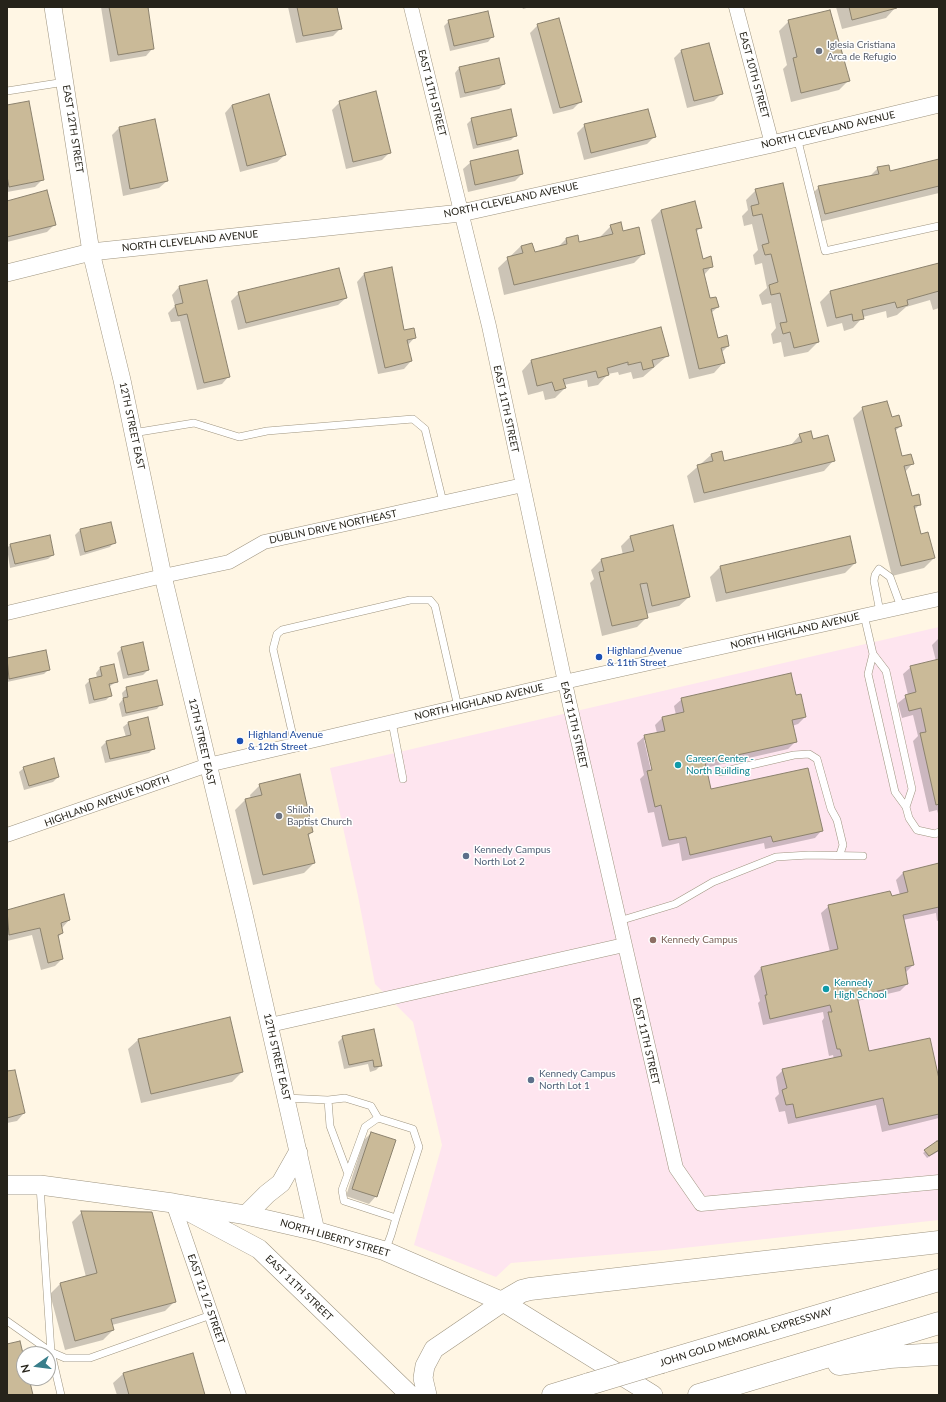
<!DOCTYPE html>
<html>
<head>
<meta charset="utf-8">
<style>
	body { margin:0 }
	#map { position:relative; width:946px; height:1402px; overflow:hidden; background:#fff6e4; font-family:Lato,sans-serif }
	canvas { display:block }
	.frame { position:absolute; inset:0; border:8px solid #26231a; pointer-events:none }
	.north { position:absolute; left:16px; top:1346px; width:40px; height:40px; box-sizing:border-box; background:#fff; border:1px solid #a8a7a3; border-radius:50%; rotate:256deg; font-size:11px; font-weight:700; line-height:16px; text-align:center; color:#26231a }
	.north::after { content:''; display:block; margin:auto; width:14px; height:18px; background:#397e8b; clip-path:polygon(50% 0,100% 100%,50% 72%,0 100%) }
</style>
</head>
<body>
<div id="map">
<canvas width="946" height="1402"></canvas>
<div class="frame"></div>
<div class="north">N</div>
</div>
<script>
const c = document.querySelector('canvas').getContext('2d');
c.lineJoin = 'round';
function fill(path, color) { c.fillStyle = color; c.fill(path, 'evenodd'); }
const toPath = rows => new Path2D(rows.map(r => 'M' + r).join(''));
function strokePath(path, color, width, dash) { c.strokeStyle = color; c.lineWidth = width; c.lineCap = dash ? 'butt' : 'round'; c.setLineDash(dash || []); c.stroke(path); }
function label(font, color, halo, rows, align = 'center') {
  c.font = font + ' Lato,sans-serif'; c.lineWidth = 3; c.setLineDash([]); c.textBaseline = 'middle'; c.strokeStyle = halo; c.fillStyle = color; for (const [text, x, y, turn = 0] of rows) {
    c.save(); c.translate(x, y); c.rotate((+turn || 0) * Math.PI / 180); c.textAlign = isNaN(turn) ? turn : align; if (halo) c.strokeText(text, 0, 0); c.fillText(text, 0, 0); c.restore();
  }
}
fill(toPath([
	[939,627,939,1220,665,1250,511,1263,496,1277,414,1245,442,1145,413,1022,375,984,358,896,330,768]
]), '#fee5ef');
fill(toPath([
	[101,7,147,7,153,48,146,56,110,62],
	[288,7,336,7,341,28,333,36,296,43],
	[522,7,530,7,523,9],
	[836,7,895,7,895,8,886,18,842,29],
	[449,21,492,37,488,42,450,51,444,26],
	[789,21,838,47,841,46,849,80,839,90,791,102,783,69,787,65,779,31],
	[538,25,581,101,573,109,553,114,530,33],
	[708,44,722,93,714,101,687,108,674,58,681,51],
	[459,68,504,84,499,89,460,98,455,73],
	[340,102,390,152,382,160,346,169,332,110],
	[232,105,285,155,277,162,240,172,225,113],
	[7,106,43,179,35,187,7,192],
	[472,119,516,135,511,140,473,149,467,124],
	[585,125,654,137,647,144,584,160,577,133],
	[119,128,167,181,159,188,123,196,112,135],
	[939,160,939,193,815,223,809,197,819,187,869,177,878,168,889,172],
	[471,162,522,174,515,181,468,192,463,169],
	[756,190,818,342,808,352,784,357,781,342,773,344,771,334,776,328,771,303,762,305,759,295,767,288,762,263,755,265,753,255,758,250,752,224,744,226,742,216,748,210,746,200],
	[7,202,55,224,47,232,7,242],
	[694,202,700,228,695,233,702,260,712,266,704,275,709,299,718,307,711,313,717,339,728,346,721,353,723,363,714,373,689,379,651,220,661,210],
	[611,226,622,232,644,253,634,263,504,295,498,268,521,246,534,254,557,248,566,239,579,243,601,238,601,236],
	[939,264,939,308,933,310,930,300,906,307,897,315,887,318,886,311,863,317,853,328,844,331,842,323,827,327,820,302,830,292],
	[391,268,403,331,415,337,408,345,411,361,404,369,378,374,357,282,364,274],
	[179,287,229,376,222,384,197,390,180,321,171,322,168,313,175,306,172,295],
	[239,293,346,298,338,305,238,330,231,301],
	[667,356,643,377,633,379,631,372,619,375,618,372,608,374,598,385,588,387,587,380,564,385,565,388,555,398,545,400,543,391,528,395,522,371,531,361],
	[863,408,901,426,895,431,902,458,912,464,905,472,911,497,920,504,914,510,920,536,934,558,924,568,892,576,853,418],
	[800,435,812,440,833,461,824,471,694,503,687,476,711,455,723,462,790,446],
	[110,523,114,542,110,547,80,556,75,535,80,530],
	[631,536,689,597,679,606,646,614,647,617,637,627,602,636,590,583,594,579,591,570,601,560,623,555,621,546],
	[10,545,53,555,48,559,10,568,7,548],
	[855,563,845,573,716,602,710,577,720,567],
	[939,638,939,817,937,810,929,812,913,741,918,736,913,715,902,718,898,703,908,695,903,674,911,667,936,661,932,645],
	[122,648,148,670,143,675,123,679,117,653],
	[45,651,49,669,44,674,7,682,7,659],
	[100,668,117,681,109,687,111,695,106,700,89,704,85,685,90,680,97,678,96,673],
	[127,688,161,704,157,709,122,717,119,704,123,699,122,693],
	[795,697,805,717,798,724,792,726,795,742,788,749,705,768,711,790,822,830,815,838,765,849,764,843,682,861,679,843,662,847,654,812,648,813,640,779,644,775,637,743,645,736,657,733,655,725,662,718,676,715,674,706,682,699],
	[644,740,646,740,654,775,652,775],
	[128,723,154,748,149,753,105,763,101,747,106,742,126,737,123,727],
	[24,768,58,777,53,782,24,790,19,772],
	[260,785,312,832,307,837,314,863,304,873,253,885,235,810,245,800,251,799,250,795],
	[939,864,939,920,937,921,936,913,903,920,913,965,906,972,907,984,900,991,857,1001,869,1053,939,1083,939,1118,882,1132,876,1105,788,1124,785,1111,779,1112,775,1098,779,1094,776,1077,783,1070,834,1059,833,1055,829,1056,822,1021,824,1018,823,1012,763,1025,758,1003,760,1001,754,976,761,968,830,952,821,913,829,906,900,895,896,880,904,872],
	[63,895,69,920,62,928,62,933,57,938,62,959,55,966,41,970,32,935,7,941,7,911],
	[343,1037,381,1065,376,1070,370,1072,368,1064,344,1069,338,1042],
	[138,1040,242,1072,232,1082,141,1103,128,1049],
	[7,1072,24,1113,17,1121,7,1123],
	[371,1133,376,1196,369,1204,346,1196,364,1140],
	[938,1142,939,1142,939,1151,927,1158,923,1153],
	[82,1212,175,1301,165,1311,112,1325,113,1330,103,1340,65,1350,50,1294,60,1284,86,1277,72,1222],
	[123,1374,204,1395,117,1395,113,1383]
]), '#0003');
const building = toPath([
	[109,7,148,7,154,49,118,55,109,7],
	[297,7,337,7,342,29,303,36,297,7],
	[849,7,896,7,897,8,852,20,849,7],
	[830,10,850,81,801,93,793,58,797,57,788,20,830,10],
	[488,11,494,37,454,46,448,20,488,11],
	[559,18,582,102,560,108,537,24,559,18],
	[709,43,723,94,694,101,681,50,709,43],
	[499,58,505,84,465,93,459,67,499,58],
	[376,91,391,153,353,162,339,101,376,91],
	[269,94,286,155,247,166,232,105,269,94],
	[29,101,44,180,9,187,7,176,7,105,29,101],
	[511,109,517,136,477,145,471,118,511,109],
	[648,109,656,137,591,153,584,124,648,109],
	[155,119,168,181,130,189,119,127,155,119],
	[518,150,523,174,475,185,470,161,518,150],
	[939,159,939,186,825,214,818,186,879,174,877,167,889,165,890,171,939,159],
	[783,183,819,342,794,348,790,332,783,334,780,323,787,322,780,293,771,295,769,285,778,282,771,254,765,255,762,245,769,243,762,214,753,216,751,206,759,204,755,189,783,183],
	[47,190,56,225,7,237,7,201,47,190],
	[695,201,702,228,696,229,703,259,711,256,713,267,703,269,710,298,716,297,719,307,711,309,718,338,727,335,729,346,721,348,725,363,699,369,661,210,695,201],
	[621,222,623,231,639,227,645,254,514,285,507,257,523,253,521,246,532,243,535,252,567,244,566,238,578,235,579,242,613,234,610,225,621,222],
	[939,263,939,291,907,300,908,305,897,308,895,302,862,310,864,319,853,321,852,314,836,318,830,291,939,263],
	[392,267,404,330,414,328,416,338,407,340,412,361,385,368,364,273,392,267],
	[339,268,347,298,246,323,238,292,339,268],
	[207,280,230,377,204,383,187,314,178,316,175,305,183,303,179,286,207,280],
	[661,327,669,356,652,360,654,367,643,370,641,362,628,365,628,362,607,368,609,375,598,378,596,371,563,379,566,388,555,391,552,382,537,386,531,360,661,327],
	[887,401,892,417,899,415,902,426,895,428,902,456,911,454,914,464,904,466,912,496,919,494,921,505,914,506,921,534,928,532,935,558,901,566,862,407,887,401],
	[811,431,813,439,828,435,835,461,704,493,697,465,713,461,711,454,722,451,724,461,802,442,799,434,811,431],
	[111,522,116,543,85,552,80,529,111,522],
	[673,525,690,597,652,606,647,583,640,584,648,618,612,626,599,572,604,571,601,559,634,551,630,536,673,525],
	[50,535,54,555,15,564,10,544,50,535],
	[850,536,856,563,726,593,720,566,850,536],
	[143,642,149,670,128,675,121,647,143,642],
	[46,650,50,670,9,679,7,658,46,650],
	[939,659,939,804,936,805,920,733,926,732,921,708,909,711,905,695,916,692,910,666,939,659],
	[114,664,118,682,109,684,112,696,94,700,89,679,102,676,100,667,114,664],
	[791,673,796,695,801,694,806,717,792,720,797,742,705,762,711,789,808,768,823,831,773,842,771,836,690,855,686,837,669,840,661,805,655,807,647,771,652,770,644,735,665,731,662,717,684,712,681,698,791,673],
	[157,680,163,705,126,713,123,698,128,697,126,687,157,680],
	[148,717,155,749,110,759,106,741,131,735,128,722,148,717],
	[54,758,59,777,29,786,23,767,54,758],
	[300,774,313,832,308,834,315,863,263,875,245,799,262,795,259,784,300,774],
	[939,863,939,907,903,915,914,965,905,967,908,984,857,996,869,1051,930,1038,939,1079,939,1114,889,1125,883,1098,796,1118,793,1104,786,1105,782,1090,787,1088,782,1069,842,1056,840,1049,837,1049,828,1012,832,1012,830,1005,770,1019,765,995,767,995,761,967,838,949,828,905,890,891,892,896,908,892,903,872,939,863],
	[64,894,70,920,61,923,63,933,58,935,63,959,48,963,40,928,9,935,7,910,64,894],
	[230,1017,243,1072,151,1094,138,1039,230,1017],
	[374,1029,382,1066,374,1067,373,1060,349,1065,342,1036,374,1029],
	[15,1070,25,1113,7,1118,7,1071,15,1070],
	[371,1132,396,1140,377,1197,352,1189,371,1132],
	[937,1141,939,1141,939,1150,929,1156,924,1150,937,1141],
	[81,1211,152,1212,176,1302,111,1319,114,1330,75,1341,60,1283,97,1273,81,1211],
	[20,1341,24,1358,24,1378,29,1378,33,1395,7,1395,7,1344,20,1341],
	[193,1353,205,1395,129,1395,123,1373,193,1353]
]);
fill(building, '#caba98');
strokePath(building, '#8c826e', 1);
const service = toPath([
	[7,91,65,82],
	[797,137,825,251,939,226],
	[133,433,194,423,239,437,267,431,413,419,425,429,443,502],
	[880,612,874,581,875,575,879,569,890,577,901,607],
	[864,615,873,654,868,674,895,792,906,807,909,818,917,830,935,834,939,832],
	[873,654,886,671,912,789,906,807],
	[392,722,403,779],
	[295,745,273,649,277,634,282,630,410,600,430,600,435,606,458,707],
	[721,772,794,755,809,754,817,759,831,809,837,820,843,845,840,854],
	[619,921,675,904,713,882,776,857,809,855,863,856],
	[286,1098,328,1100],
	[348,1174,330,1126,328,1100,345,1098,371,1106,378,1118],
	[40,1186,51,1352,65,1358,90,1358,211,1315],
	[385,1251,391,1235,396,1218,419,1147,413,1129,378,1118,365,1127,342,1190,344,1201,396,1218],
	[7,1321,51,1352,61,1395]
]);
const minor = toPath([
	[411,7,489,326,569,701,676,1168,701,1204,939,1182],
	[736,7,772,144],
	[7,613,163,576,229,562,264,542,523,485],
	[7,835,208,765,564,682,939,599],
	[270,1025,624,945],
	[173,1203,239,1395]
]);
const tertiary = toPath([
	[53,7,91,252,122,380,163,576,244,914,316,1231],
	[7,273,91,252,461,213,772,144,939,104]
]);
const secondary = toPath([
	[7,1185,40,1185,173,1203,246,1215,316,1231,385,1251,503,1302,653,1395],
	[186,1210,259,1249,410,1395],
	[246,1215,267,1194,281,1183,298,1153],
	[427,1395,423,1378,425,1366,434,1349,503,1302]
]);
const motorway = toPath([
	[503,1302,522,1291,530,1289,939,1242],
	[662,1362,939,1280],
	[839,1364,890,1357,939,1354],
	[553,1395,589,1384],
	[699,1395,939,1323]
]);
strokePath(service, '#9f9580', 8);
strokePath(minor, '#9f9580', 15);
strokePath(tertiary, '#9f9580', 18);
strokePath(secondary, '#9f9580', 20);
strokePath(motorway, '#9f9580', 23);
strokePath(service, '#fff', 7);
strokePath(minor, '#fff', 14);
strokePath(tertiary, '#fff', 17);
strokePath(secondary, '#fff', 19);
strokePath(motorway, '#fff', 22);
const motorwayBridge = toPath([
	[589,1384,662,1362]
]);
strokePath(motorwayBridge, '#9f9580', 23, []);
strokePath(motorwayBridge, '#fff', 22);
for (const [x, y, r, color] of [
	[819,51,4,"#6b7280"],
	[599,657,4,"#1a4fb4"],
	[240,741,4,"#1a4fb4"],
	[678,765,4,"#0f9aa8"],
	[279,816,4,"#6b7280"],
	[466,856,4,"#5c6f8a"],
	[653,940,4,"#8d6e63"],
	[826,989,4,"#0f9aa8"],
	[531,1080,4,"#5c6f8a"]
]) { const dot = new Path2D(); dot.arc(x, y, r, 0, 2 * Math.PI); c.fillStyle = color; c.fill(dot); strokePath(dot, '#fff', 1.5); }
label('10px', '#5b616d', '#fff', [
	["Iglesia Cristiana",827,45],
	["Arca de Refugio",827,57],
	["Shiloh",287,810],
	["Baptist Church",287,822]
], 'left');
label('10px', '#26231a', '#fff', [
	["EAST 10TH STREET",754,75,75],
	["EAST 11TH STREET",432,93,76],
	["EAST 12TH STREET",73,129,81],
	["NORTH CLEVELAND AVENUE",828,130,-13],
	["NORTH CLEVELAND AVENUE",511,200,-12],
	["NORTH CLEVELAND AVENUE",190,241,-6],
	["EAST 11TH STREET",506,409,78],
	["12TH STREET EAST",132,426,78],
	["DUBLIN DRIVE NORTHEAST",333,527,-12],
	["NORTH HIGHLAND AVENUE",795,631,-13],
	["NORTH HIGHLAND AVENUE",479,702,-13],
	["EAST 11TH STREET",574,725,77],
	["12TH STREET EAST",202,742,77],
	["HIGHLAND AVENUE NORTH",107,801,-20],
	["EAST 11TH STREET",646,1041,77],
	["12TH STREET EAST",277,1057,77],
	["NORTH LIBERTY STREET",335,1238,16],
	["EAST 11TH STREET",299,1288,44],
	["EAST 12 1/2 STREET",206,1299,71],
	["JOHN GOLD MEMORIAL EXPRESSWAY",746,1337,-17]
]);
label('10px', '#164399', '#fff', [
	["Highland Avenue",607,651],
	["& 11th Street",607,663],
	["Highland Avenue",248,735],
	["& 12th Street",248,747]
], 'left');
label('10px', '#0d838f', '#fff', [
	["Career Center -",686,759],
	["North Building",686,771],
	["Kennedy",834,983],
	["High School",834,995]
], 'left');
label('10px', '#4e5e75', '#fff', [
	["Kennedy Campus",474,850],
	["North Lot 2",474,862],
	["Kennedy Campus",539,1074],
	["North Lot 1",539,1086]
], 'left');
label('10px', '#785e54', '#fff', [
	["Kennedy Campus",661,940]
], 'left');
</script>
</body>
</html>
